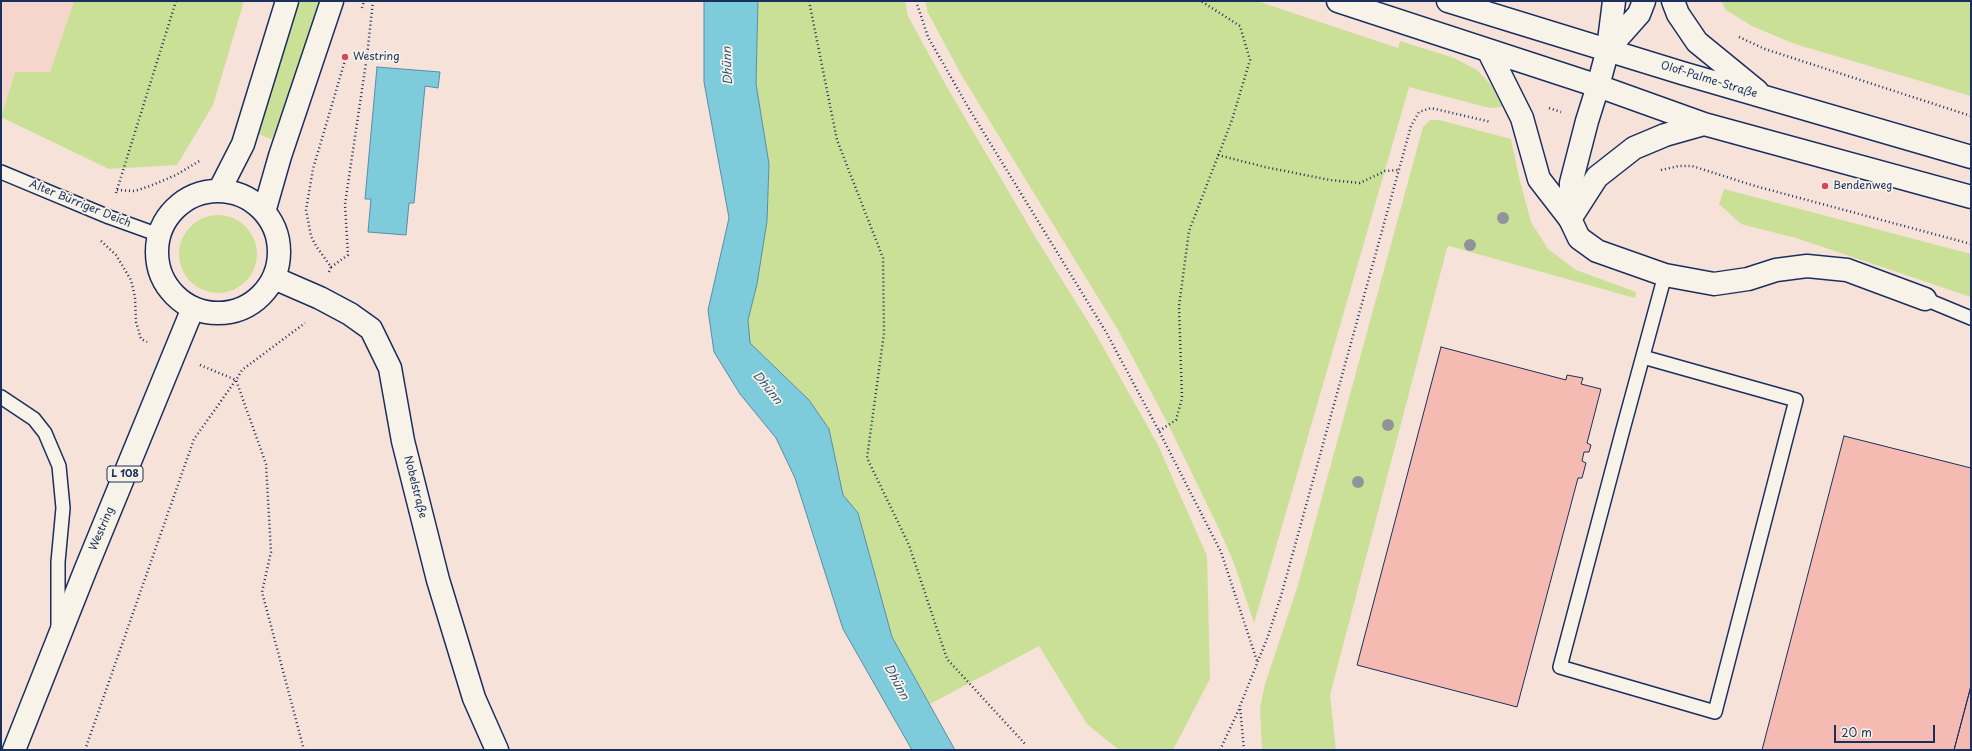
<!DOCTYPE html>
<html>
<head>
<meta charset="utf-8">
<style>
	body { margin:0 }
	#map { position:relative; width:1972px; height:751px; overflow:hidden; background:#f6e2d8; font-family:"Playpen Sans",sans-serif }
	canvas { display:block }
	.frame { position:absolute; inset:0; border:2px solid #1b2f5e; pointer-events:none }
	.scale { position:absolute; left:1834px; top:725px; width:101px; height:18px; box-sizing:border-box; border:2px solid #1b2f5e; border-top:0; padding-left:5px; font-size:12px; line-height:14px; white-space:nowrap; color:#1b2f5e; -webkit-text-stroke:3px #f7f3e8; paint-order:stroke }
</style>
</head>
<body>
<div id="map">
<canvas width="1972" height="751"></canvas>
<div class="frame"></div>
<div class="scale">20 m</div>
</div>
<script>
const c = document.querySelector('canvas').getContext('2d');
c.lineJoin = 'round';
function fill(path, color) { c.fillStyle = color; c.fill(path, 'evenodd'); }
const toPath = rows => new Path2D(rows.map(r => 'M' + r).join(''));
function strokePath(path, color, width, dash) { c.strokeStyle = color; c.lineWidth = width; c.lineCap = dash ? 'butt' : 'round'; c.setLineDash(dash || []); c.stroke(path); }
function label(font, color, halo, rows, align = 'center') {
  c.font = font + ' "Playpen Sans",sans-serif'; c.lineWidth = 3.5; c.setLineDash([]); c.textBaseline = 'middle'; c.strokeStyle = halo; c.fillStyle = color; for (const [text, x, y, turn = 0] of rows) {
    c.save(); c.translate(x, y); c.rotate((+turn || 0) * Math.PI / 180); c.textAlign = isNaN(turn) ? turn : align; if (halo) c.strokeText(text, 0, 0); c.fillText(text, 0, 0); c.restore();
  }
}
fill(toPath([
	[1,1,74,1,50,73,15,72,1,117]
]), '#f6d6cc');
fill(toPath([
	[74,1,244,1,213,105,177,165,109,169,1,117,15,72,50,72],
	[298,1,322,1,272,139,258,134],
	[758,1,905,1,908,16,948,89,1036,238,1097,336,1158,445,1207,556,1210,679,1173,750,1119,750,1087,724,1039,646,930,704,892,637,858,514,843,495,829,429,809,400,750,343,748,320,757,284,767,221,769,164,756,84],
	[925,1,1257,1,1398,48,1400,41,1454,58,1477,70,1491,85,1502,107,1490,108,1409,87,1254,623,1234,563,1219,529,1167,422,1118,330,962,76,928,13],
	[1721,1,1971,1,1971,96,1795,44,1752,26,1726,10],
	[1430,120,1439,120,1511,139,1519,177,1531,222,1548,249,1576,270,1636,292,1635,298,1449,246,1447,248,1330,695,1336,750,1262,750,1260,708,1265,684,1298,585,1423,127],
	[1724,189,1971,254,1971,297,1796,238,1741,224,1719,204],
	'179 254a39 39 0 1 1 78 0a39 39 0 1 1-78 0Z'
]), '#cae096');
const water = toPath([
	[704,1,758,1,756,84,769,164,767,221,757,284,748,320,750,343,809,400,829,429,843,495,858,513,892,637,955,750,912,750,843,629,795,478,776,438,740,394,714,352,708,310,729,218,704,82,704,1],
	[377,67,440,72,438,88,425,86,414,203,409,203,406,235,368,232,371,199,365,199,377,67]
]);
fill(water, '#7dcbdb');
strokePath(water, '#568da9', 1);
const building = toPath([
	[1441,347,1566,380,1567,375,1583,378,1581,384,1601,389,1587,443,1591,445,1589,452,1584,452,1582,461,1586,463,1582,478,1578,478,1517,707,1357,665,1441,347],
	[1844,436,1971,468,1971,686,1954,750,1762,750,1844,436],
	[1971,686,1971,750,1954,750,1971,686]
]);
fill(building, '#f5bab1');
strokePath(building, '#1b2f5e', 1);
const service = toPath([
	[1,172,109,217,159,235],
	[1925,299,1971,318],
	[1643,357,1796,400,1715,712,1560,667,1622,433,1665,275],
	[1,397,34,419,45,433,59,466,63,508,58,562,58,626]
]);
const minor = toPath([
	[1608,49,1639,14,1644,1],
	[1608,49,1614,1],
	[1598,86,1587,121,1571,183,1570,219,1579,238,1597,251,1665,275,1714,284,1748,279,1776,270,1807,266,1847,270,1925,299],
	[274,278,320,298,350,314,371,329,390,368,403,441,438,580,474,698,497,750]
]);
const tertiary = toPath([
	[1598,86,1608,49]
]);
const secondary = toPath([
	[1338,1,1598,86,1704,124,1971,197],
	[1448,1,1682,73,1971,157],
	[1673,1,1678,14,1697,42,1757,91],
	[1488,50,1522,118,1539,179,1570,219,1597,177,1634,148,1665,135,1704,124],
	'157 252a61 61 0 1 1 122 0a61 61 0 1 1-122 0Z',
	[219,191,243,144,287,1],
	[264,212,280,156,332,1]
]);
const primary = toPath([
	[14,750,85,571,193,308]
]);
strokePath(service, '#1b2f5e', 16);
strokePath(minor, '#1b2f5e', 25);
strokePath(tertiary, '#1b2f5e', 25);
strokePath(secondary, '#1b2f5e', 25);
strokePath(primary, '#1b2f5e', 25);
strokePath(toPath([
	[809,1,837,140,883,258,884,333,867,458,909,545,947,659,1026,745],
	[916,1,928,37,968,107,1106,332,1159,431,1221,552,1257,661],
	[362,8,364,1],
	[1739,37,1765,49,1971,116],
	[1549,108,1561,112],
	[1218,155,1265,167,1330,180,1360,183,1385,171,1398,170],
	[1661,170,1679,166,1692,166,1755,186,1971,244],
	[117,190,135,191,150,186,176,175,201,160],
	[116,193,176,1],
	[101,241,116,255,131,280,135,297,136,322,141,339,147,342],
	[331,267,348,255,345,204,367,56,373,1],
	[329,272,331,267,316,246,311,236,306,210,313,169,346,57],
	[200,365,236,380,266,464,271,552,262,592,304,750],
	[1159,431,1176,420,1182,398,1179,306,1189,231,1232,120,1250,60,1240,26,1201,1],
	[85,750,194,439,236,380,242,370,305,323],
	[1220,750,1240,707],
	[1244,750,1240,706,1268,636,1281,596,1411,126,1419,112,1431,108,1491,122]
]), '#1b2f5e', 2.5, [1, 3]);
strokePath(service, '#f7f3e8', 13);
strokePath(minor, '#f7f3e8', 22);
strokePath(tertiary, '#f7f3e8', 22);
strokePath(secondary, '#f7f3e8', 22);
strokePath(primary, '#f7f3e8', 22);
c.fillStyle = '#91939b';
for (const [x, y] of [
	[1503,218],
	[1470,245],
	[1388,425],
	[1358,482]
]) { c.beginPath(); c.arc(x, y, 6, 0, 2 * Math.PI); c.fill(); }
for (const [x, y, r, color] of [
	[345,57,4,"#d1495b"],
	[1825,186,4,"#d1495b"]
]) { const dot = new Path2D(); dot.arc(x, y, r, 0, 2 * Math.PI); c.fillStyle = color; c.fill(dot); strokePath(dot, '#f7f3e8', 1.5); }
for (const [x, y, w] of [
	[125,474,36]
]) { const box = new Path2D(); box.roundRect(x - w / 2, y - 8, w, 16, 3); c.fillStyle = '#f7f3e8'; c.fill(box); strokePath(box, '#1b2f5e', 1); }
label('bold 10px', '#1b2f5e', null, [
	["L 108",125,474]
]);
label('11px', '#1b2f5e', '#f7f3e8', [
	["Westring",353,57],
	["Bendenweg",1833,186]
], 'left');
label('11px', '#1b2f5e', '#f7f3e8', [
	["Olof-Palme-Straße",1709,80,17],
	["Alter Bürriger Deich",80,204,22],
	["Nobelstraße",415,487,76],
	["Westring",102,529,-67]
]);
label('italic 12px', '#34567d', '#f7f3e8', [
	["Dhünn",728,66,-92],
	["Dhünn",767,388,51],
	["Dhünn",896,682,62]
]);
</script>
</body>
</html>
